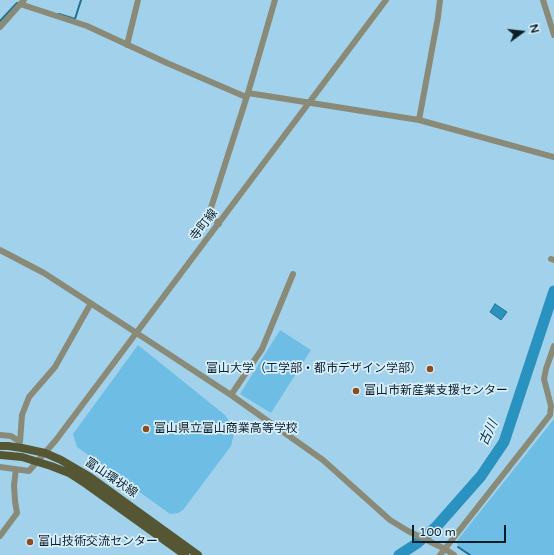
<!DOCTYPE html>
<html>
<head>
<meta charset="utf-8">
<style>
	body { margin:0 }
	#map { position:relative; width:554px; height:555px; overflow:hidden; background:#a2d2eb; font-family:"Varela Round",sans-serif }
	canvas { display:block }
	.north { position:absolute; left:502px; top:12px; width:40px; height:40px; -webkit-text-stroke:3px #d7effc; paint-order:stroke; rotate:75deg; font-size:11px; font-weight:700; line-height:16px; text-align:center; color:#0d2029 }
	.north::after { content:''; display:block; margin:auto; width:14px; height:18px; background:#0d2029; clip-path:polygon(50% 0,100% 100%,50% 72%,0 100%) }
	.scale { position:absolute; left:412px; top:525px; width:94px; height:18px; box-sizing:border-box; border:2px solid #0d2029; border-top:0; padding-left:5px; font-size:12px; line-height:14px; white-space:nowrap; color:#0d2029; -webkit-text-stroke:3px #d7effc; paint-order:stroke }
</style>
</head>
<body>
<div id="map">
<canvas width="554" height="555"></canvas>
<div class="north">N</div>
<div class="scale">100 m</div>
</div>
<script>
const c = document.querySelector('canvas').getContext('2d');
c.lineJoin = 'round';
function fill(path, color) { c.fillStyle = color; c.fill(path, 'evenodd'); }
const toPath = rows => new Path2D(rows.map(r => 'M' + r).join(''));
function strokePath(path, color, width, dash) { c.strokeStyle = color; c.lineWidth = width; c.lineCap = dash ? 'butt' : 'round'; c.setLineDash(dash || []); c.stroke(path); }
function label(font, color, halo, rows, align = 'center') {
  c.font = font + ' "Varela Round","Noto Sans JP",sans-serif'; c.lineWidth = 3.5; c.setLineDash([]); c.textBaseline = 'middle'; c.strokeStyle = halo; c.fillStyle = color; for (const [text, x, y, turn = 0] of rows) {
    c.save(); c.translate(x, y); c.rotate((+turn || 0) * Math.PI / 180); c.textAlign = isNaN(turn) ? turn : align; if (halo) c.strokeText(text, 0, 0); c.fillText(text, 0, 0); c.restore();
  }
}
fill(toPath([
	[280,330,311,350,271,413,240,394],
	[138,345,225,415,231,424,234,434,231,446,183,510,178,513,170,514,77,447,73,434],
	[554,419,554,555,468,555,460,549,456,542]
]), '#6dbde5');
const water = toPath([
	[495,304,507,312,501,320,490,312,495,304]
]);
fill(water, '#2992bf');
strokePath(water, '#217092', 1);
strokePath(toPath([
	[59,14,75,19,81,0],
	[0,21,17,3,18,3],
	[436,527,441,531],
	[458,547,470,555]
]), '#217092', 2);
strokePath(toPath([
	[399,555,416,544,436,527,481,476,504,442,554,291]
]), '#2992bf', 11);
strokePath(toPath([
	[543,0,554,35],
	[20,4,87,26,167,63,246,97],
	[0,27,24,0],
	[127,45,138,0],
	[248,93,419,120,554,157],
	[419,120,438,17,440,0],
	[219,224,209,214,248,93,275,0],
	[0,250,44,273,132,330,231,395,323,460,390,520,408,531,445,549,454,555],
	[551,259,554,260],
	[231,395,262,349,293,274],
	[0,435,11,436,20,442,22,415,29,397,55,367,91,303],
	[0,467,29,471,56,440,386,0],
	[0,536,17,513,15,501,14,485,16,469],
	[440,555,550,415,551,406,544,379,546,369,554,346]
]), '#898b78', 6);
strokePath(toPath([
	[0,446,8,446,22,448,45,453,61,460,90,477,198,555],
	[0,455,22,457,51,466,69,473,86,484,185,555]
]), '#555734', 8);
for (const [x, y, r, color] of [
	[430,369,4,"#8e4b1c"],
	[356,391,4,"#8e4b1c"],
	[146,429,4,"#8e4b1c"],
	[30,542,4,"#8e4b1c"]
]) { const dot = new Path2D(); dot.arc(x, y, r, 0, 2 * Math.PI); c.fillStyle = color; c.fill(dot); strokePath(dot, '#d7effc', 1.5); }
label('12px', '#0d2029', '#d7effc', [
	["寺町線",204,225,-52],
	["富山環状線",111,478,34]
]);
label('12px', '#0d2029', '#d7effc', [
	["富山大学（工学部・都市デザイン学部）",422,369,"right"],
	["富山市新産業支援センター",364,391],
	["富山県立富山商業高等学校",154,429],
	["富山技術交流センター",38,542]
], 'left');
label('italic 13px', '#023043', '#d7effc', [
	["古川",489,433,-65]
]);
</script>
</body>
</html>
